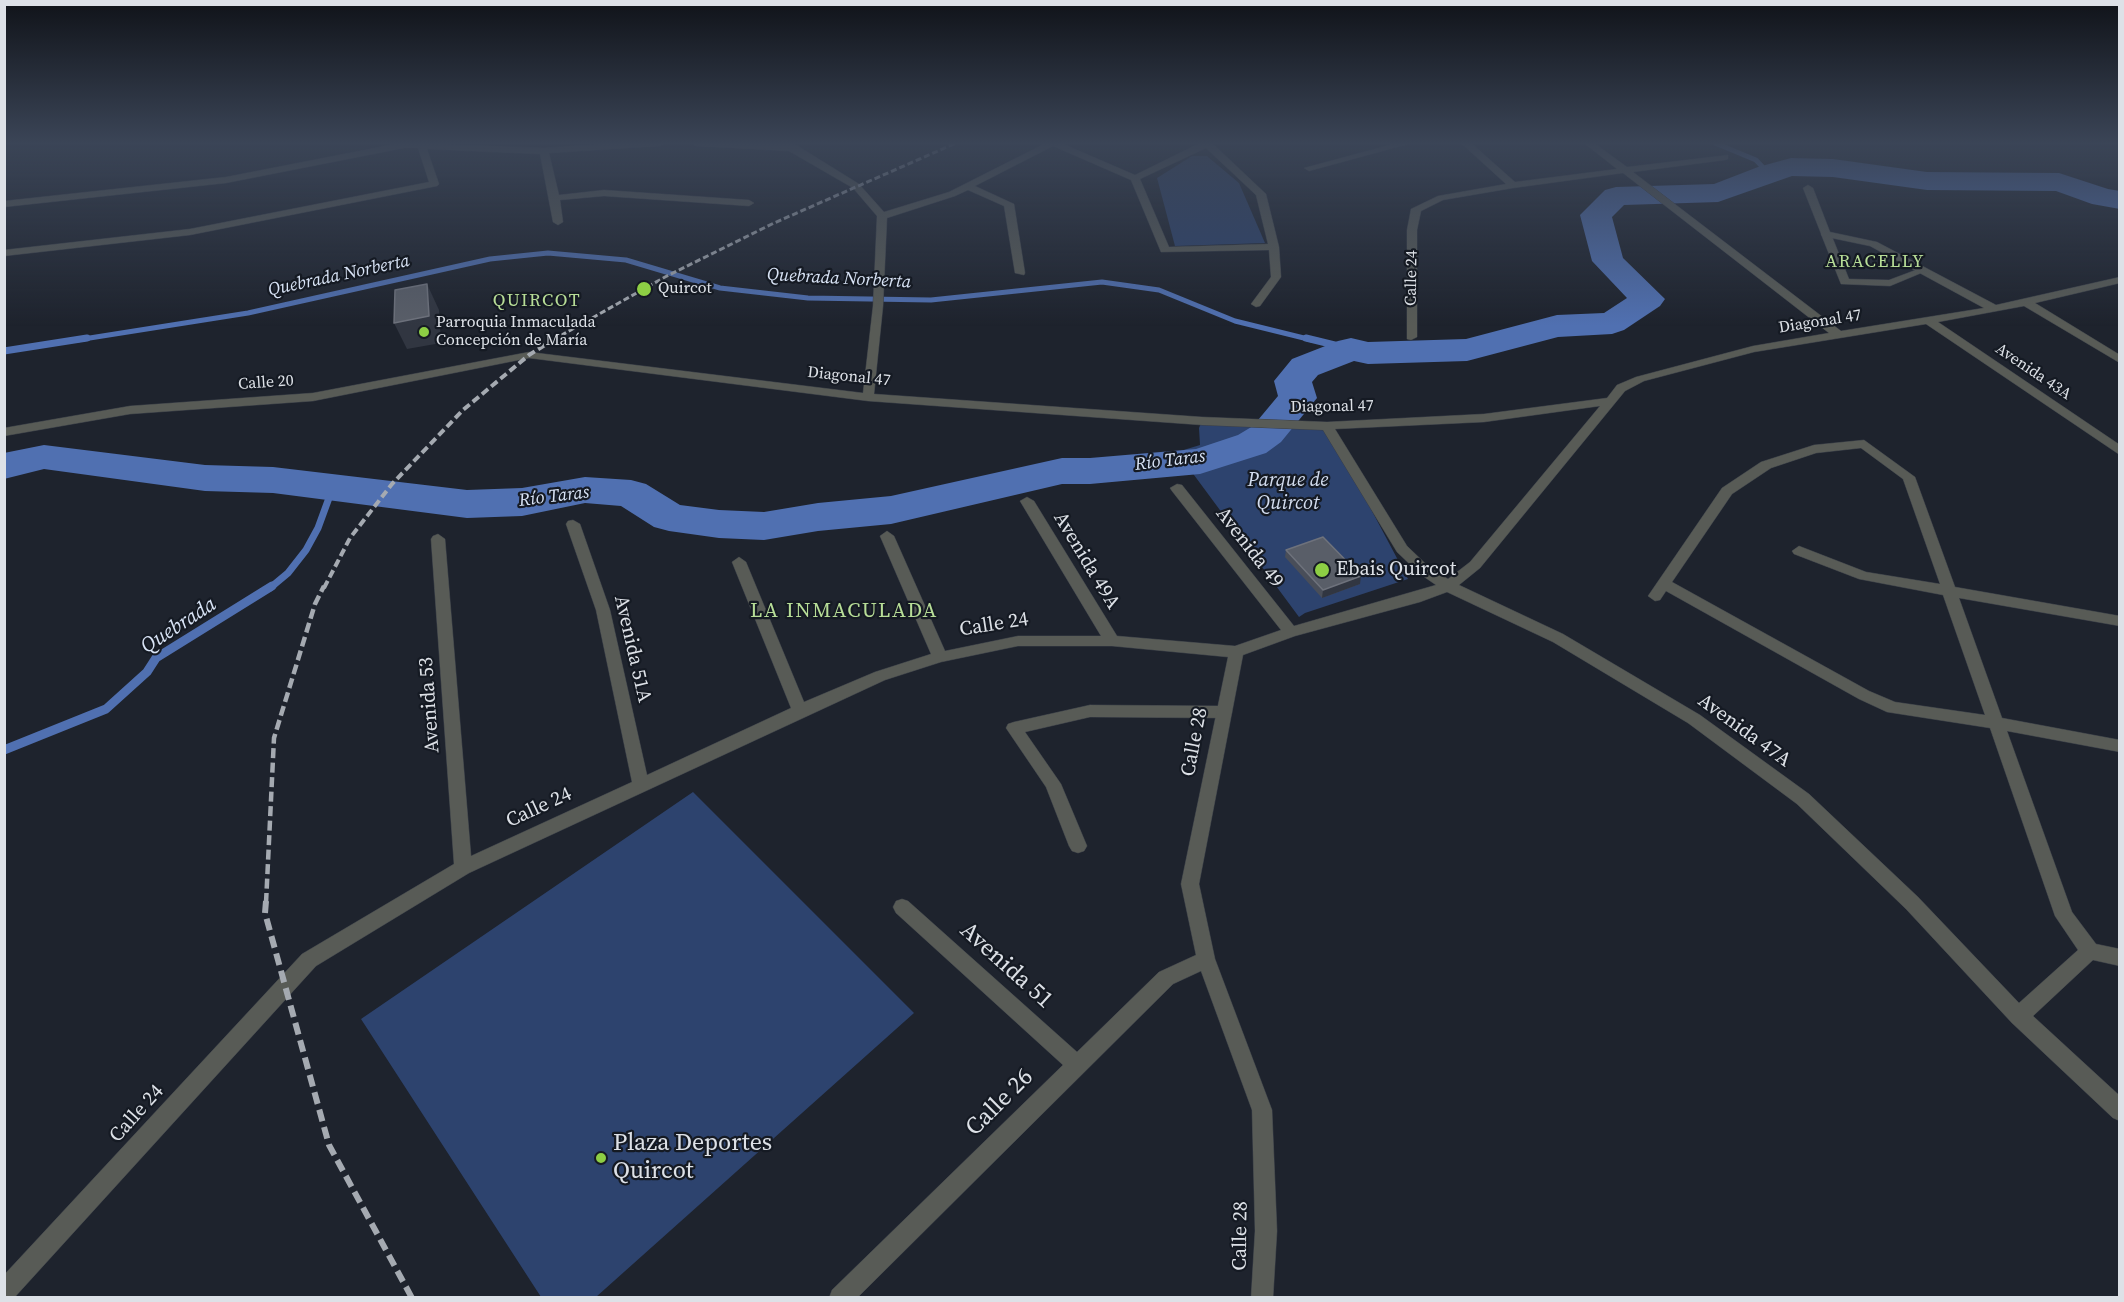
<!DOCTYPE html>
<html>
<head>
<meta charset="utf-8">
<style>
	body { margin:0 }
	#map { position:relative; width:2124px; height:1302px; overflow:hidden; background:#1e232d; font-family:"Source Serif 4",serif }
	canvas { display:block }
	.frame { position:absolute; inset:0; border:6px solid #dde1e7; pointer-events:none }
</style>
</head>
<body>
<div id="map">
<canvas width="2124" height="1302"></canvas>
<div class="frame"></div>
</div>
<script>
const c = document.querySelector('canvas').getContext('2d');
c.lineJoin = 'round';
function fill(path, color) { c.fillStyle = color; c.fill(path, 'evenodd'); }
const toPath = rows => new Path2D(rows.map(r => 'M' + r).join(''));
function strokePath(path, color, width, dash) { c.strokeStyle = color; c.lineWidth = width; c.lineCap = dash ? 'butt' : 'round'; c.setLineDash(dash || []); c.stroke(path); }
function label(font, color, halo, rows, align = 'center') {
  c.font = font + ' "Source Serif 4",serif'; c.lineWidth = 4.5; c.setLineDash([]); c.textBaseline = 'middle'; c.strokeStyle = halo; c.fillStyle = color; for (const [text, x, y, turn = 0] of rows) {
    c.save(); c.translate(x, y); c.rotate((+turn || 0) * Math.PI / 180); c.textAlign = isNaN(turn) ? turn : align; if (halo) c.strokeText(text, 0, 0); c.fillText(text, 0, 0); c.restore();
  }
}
fill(toPath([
	[1192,156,1207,156,1239,183,1265,243,1175,246,1157,178],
	[1202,421,1327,426,1408,579,1305,613,1299,617,1177,452,1200,445,1199,428],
	[693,792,914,1013,596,1297,541,1297,361,1019]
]), '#2d436e');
strokePath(toPath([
	[1715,143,1756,160,1768,173],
	[77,340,248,313,490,259,548,253,626,260,720,288,808,298,931,300,1102,282,1159,290,1235,321,1312,340]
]), '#5070b1', 5);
strokePath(toPath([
	[1306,338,1351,349],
	[4,351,87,338],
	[270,588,288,573,306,550,318,528,333,487]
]), '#5070b1', 7);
strokePath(toPath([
	[4,750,106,709,147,672,156,658,272,586]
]), '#5070b1', 9);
fill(toPath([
	[1791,158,1833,159,1927,172,2059,173,2108,189,2120,191,2120,209,2092,204,2056,191,1927,190,1833,177,1792,176,1718,202,1624,205,1612,217,1623,258,1665,299,1660,306,1624,330,1612,334,1558,337,1467,361,1368,364,1354,361,1318,375,1312,382,1317,398,1281,442,1266,453,1200,474,1090,484,1062,484,891,524,818,531,764,540,719,538,669,531,654,527,621,506,585,503,522,516,467,518,273,493,205,491,44,469,4,479,4,453,44,445,205,465,273,467,467,490,522,488,585,477,631,480,646,484,680,505,719,510,764,512,818,503,891,496,1062,458,1090,458,1196,449,1238,435,1253,426,1278,396,1274,381,1292,359,1338,341,1351,338,1368,342,1466,339,1557,315,1604,313,1627,298,1592,261,1580,215,1605,190,1616,187,1714,184,1758,167,1791,158]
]), '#5070b1');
const lane = toPath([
	[1822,232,1831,234,1849,279,1889,280,1921,268,1926,271,1890,286,1841,284,1821,234,1822,232],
	[1090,705,1224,706,1230,708,1232,712,1230,716,1224,718,1090,717,1025,732,1061,784,1087,846,1084,851,1078,853,1072,851,1069,846,1046,787,1006,728,1008,724,1014,722,1090,705]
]);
const street = toPath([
	[400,143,544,148,618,143,664,143,660,146,549,153,559,195,604,190,749,200,754,203,749,206,604,196,560,200,563,222,558,225,553,222,540,154,427,149,439,184,437,186,190,235,4,256,4,250,190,229,429,182,418,148,404,148,226,183,4,207,4,201,226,177,400,143],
	[692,143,793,143,859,184,884,212,949,192,1046,143,1061,143,1135,175,1200,143,1212,143,1266,194,1279,247,1281,277,1260,306,1256,307,1251,304,1271,277,1269,250,1161,252,1131,180,1053,146,975,186,1014,204,1025,273,1024,275,1015,273,1004,206,968,190,955,196,887,218,883,306,874,394,1202,417,1327,422,1484,414,1607,398,1617,385,1636,377,1753,346,1829,333,1623,173,1513,188,1443,200,1421,211,1417,230,1417,337,1411,340,1407,339,1407,230,1411,209,1438,196,1506,184,1461,143,1471,143,1515,182,1617,169,1584,143,1594,143,1627,167,1728,155,1728,159,1725,160,1633,172,1841,331,1984,308,1870,246,1822,236,1803,188,1808,185,1813,188,1830,232,1877,242,1996,305,2120,277,2120,283,2035,303,2120,355,2120,363,2024,306,1938,322,2120,445,2120,455,1926,324,1754,352,1644,381,1625,391,1480,568,1459,585,1563,634,1700,715,1809,794,1918,897,2019,1003,2078,950,2055,916,1990,728,1887,712,1859,699,1666,591,1660,600,1655,601,1648,596,1722,488,1761,462,1814,445,1864,440,1915,477,1955,587,2120,616,2120,626,1959,598,2002,718,2120,740,2120,752,2007,731,2072,912,2096,944,2120,949,2120,966,2093,960,2033,1016,2120,1096,2120,1121,2113,1118,2012,1023,1906,909,1797,804,1688,723,1553,642,1447,592,1420,602,1295,636,1243,655,1199,884,1215,959,1272,1110,1277,1231,1273,1298,1251,1298,1255,1231,1252,1110,1201,971,1173,984,857,1298,829,1298,832,1290,1063,1065,896,913,893,907,896,901,902,899,908,901,1077,1052,1159,972,1196,955,1181,884,1228,657,1112,646,1018,646,941,662,885,680,469,873,316,966,14,1298,4,1298,4,1275,302,954,454,864,431,539,433,536,438,534,445,539,471,856,632,782,596,610,566,524,568,521,573,520,580,524,610,610,647,775,791,708,732,562,739,557,746,562,804,702,875,672,931,654,880,536,887,531,894,536,945,651,1018,636,1101,636,1020,501,1027,497,1034,501,1117,636,1235,646,1281,630,1172,491,1170,488,1177,484,1182,485,1294,626,1436,585,1420,574,1397,552,1323,430,1202,425,868,401,529,358,313,401,130,414,4,436,4,428,130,406,313,393,529,352,863,393,873,306,877,216,853,188,789,151,696,146,692,143],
	[1206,148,1256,195,1268,244,1169,247,1140,179,1206,148],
	[1600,406,1470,562,1448,579,1430,568,1407,546,1335,429,1484,422,1600,406],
	[1861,448,1903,479,1940,584,1866,572,1799,546,1792,551,1794,554,1859,579,1943,595,1985,715,1895,702,1869,691,1672,582,1732,494,1771,468,1816,453,1861,448],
	[1397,143,1412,143,1309,171,1304,168,1397,143]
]);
strokePath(lane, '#393e47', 1);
strokePath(street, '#393e47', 1);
fill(lane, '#585b56');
fill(street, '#585b56');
strokePath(toPath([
	[553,340,665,277,774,223,956,143]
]), '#a5aab1', 3, [6, 3]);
strokePath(toPath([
	[324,588,350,538,392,484,463,410,529,355,556,338]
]), '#a5aab1', 4, [8, 4]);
strokePath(toPath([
	[266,903,274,738,315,604,324,586]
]), '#a5aab1', 4.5, [10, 4.5]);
strokePath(toPath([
	[266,901,265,913,329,1145,412,1298]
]), '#a5aab1', 6, [12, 6]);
fill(toPath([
	[1286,550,1360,584,1322,598,1285,557]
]), '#494e59');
fill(toPath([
	[427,284,439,310,441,343,407,349,394,323],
	[1361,576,1360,584,1322,598,1323,590]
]), '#313641');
const building = toPath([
	[427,284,429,316,394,323,395,290,427,284],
	[1323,537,1361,576,1323,590,1286,550,1323,537]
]);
fill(building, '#595e68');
strokePath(building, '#6e727c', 1.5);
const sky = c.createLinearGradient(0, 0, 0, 326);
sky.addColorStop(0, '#101319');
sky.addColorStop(0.44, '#3b4557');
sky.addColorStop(1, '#3b455700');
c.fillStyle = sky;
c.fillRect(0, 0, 2124, 326);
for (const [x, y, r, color] of [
	[644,289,8,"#8dce44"],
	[424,332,6,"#8dce44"],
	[1322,570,8,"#8dce44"],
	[601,1158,6,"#8dce44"]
]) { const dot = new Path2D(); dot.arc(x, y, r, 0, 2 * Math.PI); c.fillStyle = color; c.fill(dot); strokePath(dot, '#151a23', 2); }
label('16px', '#dde1e7', '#151a23', [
	["Calle 24",1412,278,-89],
	["Diagonal 47",1820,322,-9],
	["Avenida 43A",2033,372,34],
	["Diagonal 47",849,377,6],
	["Calle 20",266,383,-4],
	["Diagonal 47",1332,407,-1]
]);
label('16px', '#dde1e7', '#151a23', [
	["Quircot",658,289],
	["Parroquia Inmaculada",436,323],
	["Concepción de María",436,341]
], 'left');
c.letterSpacing = '1.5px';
label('18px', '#b7dd97', '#151a23', [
	["ARACELLY",1875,262],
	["QUIRCOT",537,301]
]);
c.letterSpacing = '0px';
label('italic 18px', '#d9e4f6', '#151a23', [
	["Quebrada Norberta",339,276,-12],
	["Quebrada Norberta",839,279,3],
	["Río Taras",1170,461,-7],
	["Río Taras",554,497,-7]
]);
label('italic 20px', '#d3ddef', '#151a23', [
	["Parque de",1288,481],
	["Quircot",1288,504]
]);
label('20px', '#dde1e7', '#151a23', [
	["Avenida 49",1249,548,52],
	["Avenida 49A",1086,561,59],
	["Calle 24",994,625,-9],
	["Avenida 51A",632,649,77],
	["Avenida 53",430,705,-94],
	["Avenida 47A",1744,731,36],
	["Calle 28",1195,742,-79],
	["Calle 24",539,808,-25],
	["Calle 24",137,1114,-48],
	["Calle 28",1241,1236,-89]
]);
label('20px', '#dde1e7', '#151a23', [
	["Ebais Quircot",1336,570]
], 'left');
c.letterSpacing = '1.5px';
label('21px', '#b7dd97', '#151a23', [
	["LA INMACULADA",844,612]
]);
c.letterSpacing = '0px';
label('italic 21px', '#d9e4f6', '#151a23', [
	["Quebrada",179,626,-33]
]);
label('24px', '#dde1e7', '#151a23', [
	["Avenida 51",1006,966,42],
	["Calle 26",1000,1103,-45]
]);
label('24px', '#dde1e7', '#151a23', [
	["Plaza Deportes",613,1144],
	["Quircot",613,1172]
], 'left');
</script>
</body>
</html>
